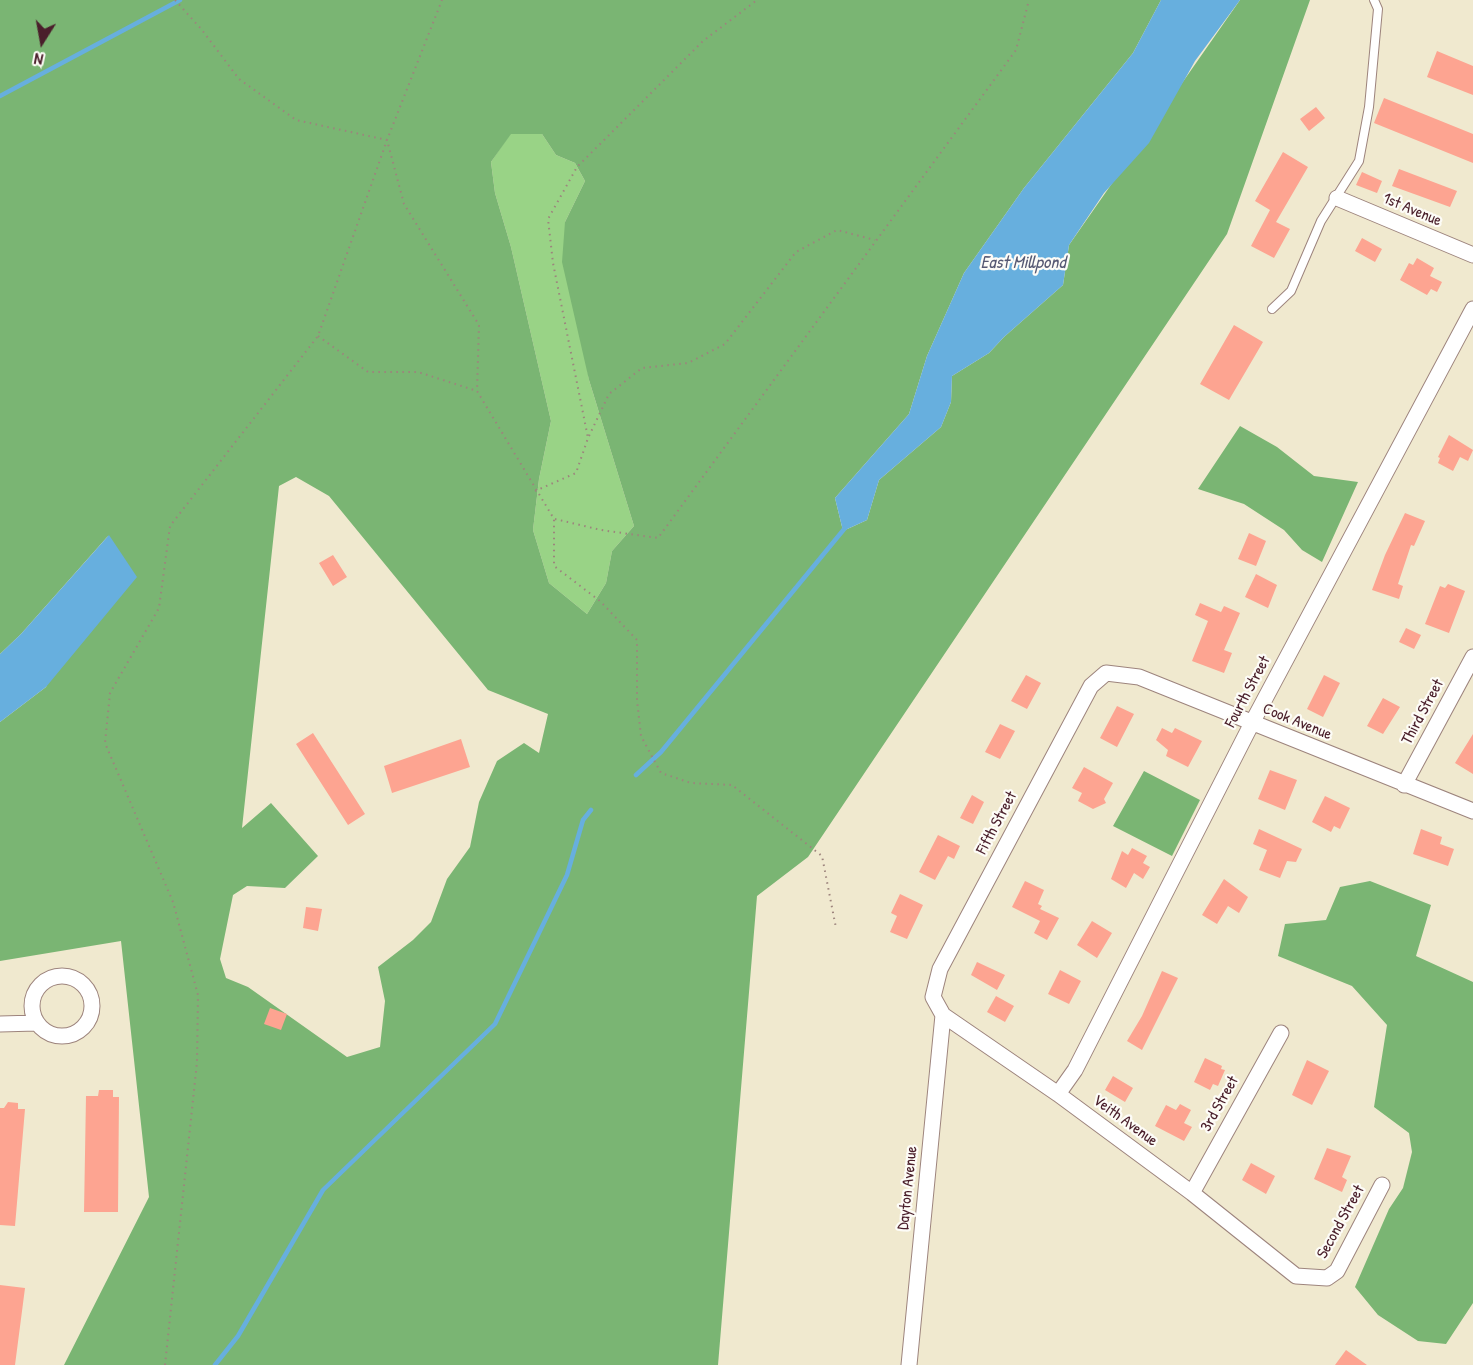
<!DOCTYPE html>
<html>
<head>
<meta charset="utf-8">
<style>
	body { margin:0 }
	#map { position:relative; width:1473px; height:1365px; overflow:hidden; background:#f0e9cf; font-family:"Patrick Hand",sans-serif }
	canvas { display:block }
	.north { position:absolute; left:12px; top:12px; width:60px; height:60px; -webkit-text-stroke:4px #fdfcf7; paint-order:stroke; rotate:191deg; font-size:16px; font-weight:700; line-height:24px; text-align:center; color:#4a1f2b }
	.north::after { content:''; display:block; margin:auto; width:21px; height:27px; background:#4a1f2b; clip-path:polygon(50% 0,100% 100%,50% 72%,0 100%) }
</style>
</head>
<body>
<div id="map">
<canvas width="1473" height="1365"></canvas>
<div class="north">N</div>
</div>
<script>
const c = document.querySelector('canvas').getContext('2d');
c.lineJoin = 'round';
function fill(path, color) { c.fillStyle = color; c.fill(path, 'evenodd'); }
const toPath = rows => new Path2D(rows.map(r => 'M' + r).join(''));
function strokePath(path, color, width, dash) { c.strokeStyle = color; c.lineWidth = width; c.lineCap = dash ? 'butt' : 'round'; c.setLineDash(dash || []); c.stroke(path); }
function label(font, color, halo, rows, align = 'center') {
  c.font = font + ' "Patrick Hand",sans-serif'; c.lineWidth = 4.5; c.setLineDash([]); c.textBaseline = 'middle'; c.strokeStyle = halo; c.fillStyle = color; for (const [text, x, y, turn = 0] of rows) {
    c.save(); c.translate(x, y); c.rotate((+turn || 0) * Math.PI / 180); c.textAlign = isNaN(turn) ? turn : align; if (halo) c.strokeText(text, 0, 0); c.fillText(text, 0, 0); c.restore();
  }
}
fill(toPath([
	[510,134,542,134,556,155,575,163,585,181,565,222,589,380,634,526,612,551,606,583,587,614,549,583,533,530,539,479,551,421,511,247,495,193,491,162]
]), '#99d386');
fill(toPath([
	[0,0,1161,0,1133,53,1024,188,964,273,927,356,909,414,835,498,843,531,867,520,879,480,941,427,951,402,952,376,989,353,1004,337,1063,285,1069,245,1240,0,1310,0,1227,234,808,857,757,896,718,1365,64,1365,149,1197,121,941,0,961,0,722,46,687,108,536,21,634,0,654],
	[511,134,542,134,556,155,575,163,585,181,565,222,562,262,589,380,634,526,612,551,606,583,587,614,549,583,533,530,539,479,551,421,511,247,495,193,491,162],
	[296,477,329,496,488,690,548,714,539,753,524,743,497,761,479,802,470,847,447,879,431,922,413,940,378,967,385,1001,380,1047,347,1057,248,987,226,978,220,959,233,895,247,886,285,888,318,856,271,803,242,828,279,486],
	[1240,426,1277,447,1314,476,1358,482,1322,562,1302,550,1284,530,1244,504,1198,489],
	[1144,771,1200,800,1172,856,1113,826],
	[1370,881,1431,905,1416,956,1473,982,1473,1303,1446,1344,1418,1341,1378,1315,1355,1287,1389,1209,1403,1188,1412,1152,1409,1133,1374,1107,1387,1025,1352,986,1278,956,1285,924,1326,920,1340,887]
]), '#7ab573');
fill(toPath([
	[1161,0,1240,0,1195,61,1149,143,1104,193,1069,245,1063,285,1004,337,989,353,952,376,951,402,941,427,879,480,867,520,843,531,835,498,909,414,927,356,964,273,1024,188,1133,53],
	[109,535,137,577,46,687,0,722,0,654,21,634]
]), '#67afde');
strokePath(toPath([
	[0,96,180,0],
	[636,775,661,752,845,528],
	[215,1365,238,1336,323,1190,495,1024,567,875,583,820,591,810]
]), '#67afde', 4.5);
fill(toPath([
	[1437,51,1473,66,1473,95,1427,77],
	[1384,98,1473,134,1473,163,1374,123],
	[1316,107,1325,118,1309,131,1300,119],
	[1283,152,1308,167,1276,222,1290,229,1274,258,1251,246,1270,210,1255,201],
	[1399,169,1457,191,1450,207,1392,186],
	[1362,172,1382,181,1377,193,1356,185],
	[1362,238,1382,249,1375,262,1355,251],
	[1417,258,1434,268,1430,276,1442,282,1437,292,1431,289,1427,295,1400,280,1409,263,1413,265],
	[1234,325,1263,342,1229,400,1200,384],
	[1449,435,1473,450,1468,461,1460,457,1453,471,1438,463,1440,458,1438,457],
	[1405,513,1425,521,1414,546,1411,545,1398,584,1403,586,1399,599,1372,590,1385,555],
	[1249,533,1266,541,1256,566,1238,559],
	[333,555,347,577,333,586,319,563],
	[1256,574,1277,585,1268,608,1245,597],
	[1448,584,1465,591,1449,633,1425,624,1440,586,1445,588],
	[1200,603,1221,612,1224,606,1240,613,1224,650,1232,653,1224,673,1192,661,1208,621,1195,615],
	[1406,628,1421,635,1414,649,1399,642],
	[1026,675,1041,683,1027,709,1011,701],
	[1324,675,1340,683,1323,717,1307,709],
	[1383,698,1400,707,1383,734,1367,726],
	[1117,706,1134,714,1117,747,1100,738],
	[1000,724,1015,731,1000,759,985,752],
	[1162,728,1172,733,1175,728,1202,741,1188,767,1166,756,1168,750,1156,740],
	[313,733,365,814,348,825,296,744],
	[1473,734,1473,774,1455,763],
	[461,739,470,767,392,793,384,766],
	[1084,767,1113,783,1104,799,1106,803,1093,809,1078,801,1082,793,1072,788],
	[1270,770,1297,780,1285,810,1258,799],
	[972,795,984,802,973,824,960,818],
	[1325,796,1350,808,1340,829,1334,826,1331,832,1312,822],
	[1259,829,1302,849,1296,862,1287,861,1280,878,1259,870,1267,850,1253,844],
	[1421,829,1442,837,1440,844,1454,849,1448,866,1413,854],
	[938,835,960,846,954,859,948,856,935,880,919,872],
	[1132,848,1147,856,1143,863,1150,867,1143,879,1134,873,1126,888,1111,879,1122,851,1128,855],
	[1224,879,1248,897,1239,913,1228,906,1217,924,1202,915],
	[1025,881,1044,890,1038,904,1042,906,1040,909,1059,918,1047,940,1034,933,1040,921,1012,907],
	[900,894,923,905,907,939,890,932,897,916,891,913],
	[306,907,322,909,318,931,303,928],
	[1092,921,1112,933,1097,958,1077,945],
	[977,962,1005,975,997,990,971,975],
	[1060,970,1081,981,1069,1004,1048,994],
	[1162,971,1178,978,1142,1050,1127,1041,1142,1016],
	[996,996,1014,1006,1005,1022,987,1012],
	[270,1008,287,1014,281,1030,264,1024],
	[1205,1058,1222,1066,1221,1069,1225,1070,1218,1086,1213,1084,1210,1090,1194,1082],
	[1307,1060,1329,1071,1312,1105,1292,1095],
	[1113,1076,1133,1088,1125,1102,1105,1090],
	[99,1090,113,1090,113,1097,119,1097,118,1212,84,1212,86,1096,98,1096],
	[8,1102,18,1103,18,1109,25,1109,15,1226,0,1225,0,1108,4,1108],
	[1180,1104,1191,1110,1184,1123,1192,1127,1184,1141,1155,1126,1166,1105,1176,1110],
	[1327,1148,1351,1156,1342,1177,1347,1180,1342,1192,1314,1179],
	[1251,1163,1275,1176,1266,1194,1242,1180],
	[0,1285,25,1288,15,1365,0,1365],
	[1346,1350,1367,1365,1335,1365]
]), '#fda491');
const lane = toPath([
	[1272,309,1291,291,1321,221,1359,161,1369,107,1378,9,1374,0]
]);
const street = toPath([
	[1337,198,1473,255],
	[1404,785,1473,657],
	'32 1006a30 30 0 1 1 60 0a30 30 0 1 1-60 0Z',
	[0,1024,36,1023],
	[1058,1094,1075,1070,1252,723,1473,309],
	[1382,1185,1337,1271,1327,1278,1296,1276,1192,1193,1058,1094,943,1015,933,997,940,969,1091,686,1106,673,1139,677,1473,811],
	[1192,1193,1281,1033],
	[909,1365,943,1015]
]);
strokePath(lane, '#9d847d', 10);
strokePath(street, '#9d847d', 17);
strokePath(toPath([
	[175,0,202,30,239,79,296,120,387,140,404,204,479,325,477,391,554,519,554,566,600,601,637,640,637,700,641,736,661,773,691,783,732,785,822,856,836,928],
	[318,336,368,372,418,372,477,391],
	[589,436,609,394,642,368,688,363,725,344,796,252,837,230,875,240],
	[535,491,576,473,588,438,553,263,548,219,577,167,703,41,757,0],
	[555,519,601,530,658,538,1016,50,1029,0],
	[165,1365,197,1062,198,995,173,902,105,743,110,693,159,608,170,526,318,336,387,140,442,0]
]), '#9d847d', 2, [1.5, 4.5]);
strokePath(lane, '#fff', 8);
strokePath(street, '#fff', 15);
label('16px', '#4a1f2b', '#fdfcf7', [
	["1st Avenue",1412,210,23],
	["Fourth Street",1248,692,-62],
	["Third Street",1423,712,-62],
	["Cook Avenue",1297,722,22],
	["Fifth Street",997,823,-62],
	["3rd Street",1220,1104,-61],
	["Veith Avenue",1125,1121,36],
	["Dayton Avenue",908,1188,-84],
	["Second Street",1341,1222,-61]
]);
label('italic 18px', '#565973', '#fdfcf7', [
	["East Millpond",1023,263]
]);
</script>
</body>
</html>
